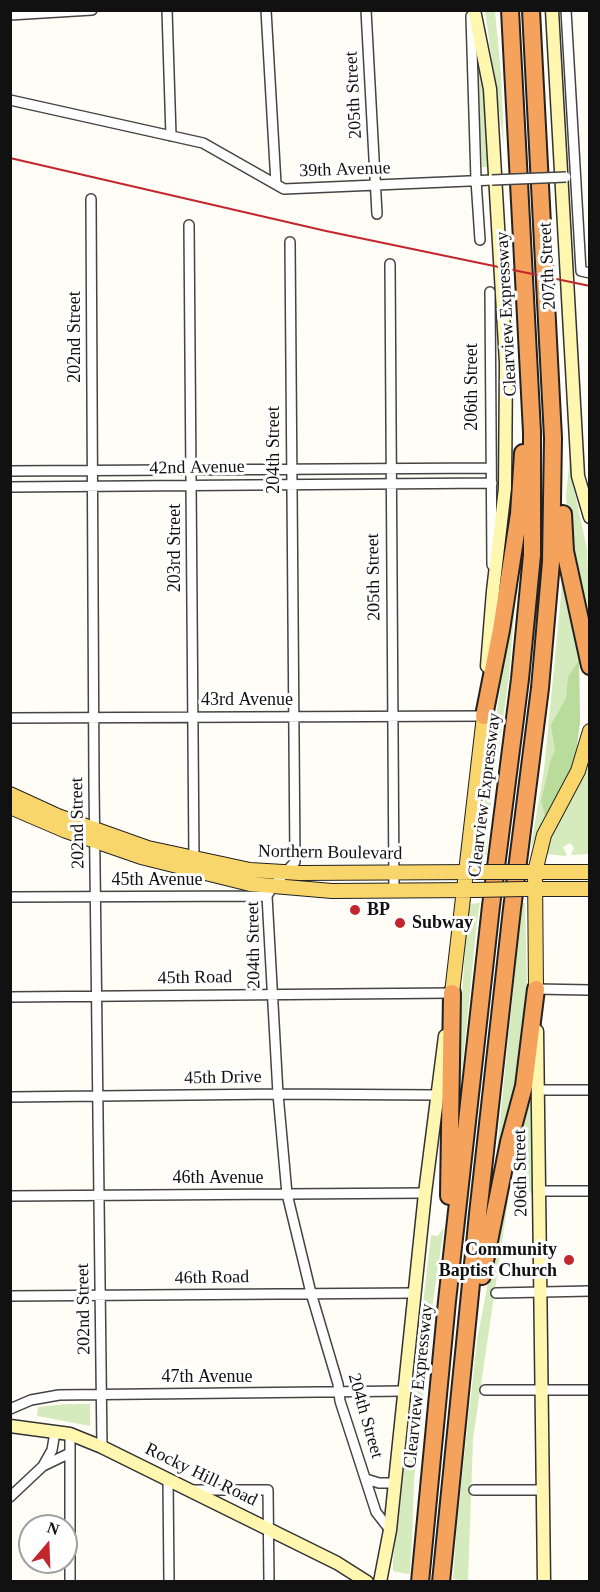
<!DOCTYPE html>
<html>
<head>
<meta charset="utf-8">
<style>
	body { margin:0 }
	#map { position:relative; width:600px; height:1592px; overflow:hidden; background:#fffdf5; font-family:Georgia,serif }
	canvas { display:block }
	.frame { position:absolute; inset:0; border:12px solid #111; pointer-events:none }
	.north { position:absolute; left:18px; top:1514px; width:60px; height:60px; box-sizing:border-box; background:#fff; border:2px solid #a0a0a0; border-radius:50%; rotate:19deg; font-size:16px; font-weight:700; line-height:24px; text-align:center; color:#111 }
	.north::after { content:''; display:block; margin:auto; width:21px; height:27px; background:#c4262e; clip-path:polygon(50% 0,100% 100%,50% 72%,0 100%) }
</style>
</head>
<body>
<div id="map">
<canvas width="600" height="1592"></canvas>
<div class="frame"></div>
<div class="north">N</div>
</div>
<script>
const c = document.querySelector('canvas').getContext('2d');
c.lineJoin = 'round';
function fill(path, color) { c.fillStyle = color; c.fill(path, 'evenodd'); }
const toPath = rows => new Path2D(rows.map(r => 'M' + r).join(''));
function strokePath(path, color, width, dash) { c.strokeStyle = color; c.lineWidth = width; c.lineCap = dash ? 'butt' : 'round'; c.setLineDash(dash || []); c.stroke(path); }
function label(font, color, halo, rows, align = 'center') {
  c.font = font + ' Georgia,serif'; c.lineWidth = 6; c.setLineDash([]); c.textBaseline = 'middle'; c.strokeStyle = halo; c.fillStyle = color; for (const [text, x, y, turn = 0] of rows) {
    c.save(); c.translate(x, y); c.rotate((+turn || 0) * Math.PI / 180); c.textAlign = isNaN(turn) ? turn : align; if (halo) c.strokeText(text, 0, 0); c.fillText(text, 0, 0); c.restore();
  }
}
fill(toPath([
	[485,11,495,11,501,74,504,146],
	[475,31,488,93,493,167,482,167],
	[570,457,574,489,587,549,590,615,585,617,569,547,566,495],
	[520,545,509,676,488,825,487,855,477,857],
	[562,558,574,609,579,660,580,722,572,766,541,824,530,851,544,770,561,596],
	[589,761,589,854,571,855,574,848,570,843,563,847,567,855,565,856,546,854,550,837,584,775],
	[480,903,477,921,458,1111,458,1057,468,904],
	[522,903,525,903,527,992,525,1039,515,1103,493,1189],
	[527,1085,533,1089,533,1198,521,1173,510,1170],
	[504,1200,508,1201,473,1439,468,1581,453,1579,457,1524,477,1340],
	[444,1227,432,1308,414,1481,412,1538,410,1574,408,1574,393,1571,393,1561,431,1235,438,1236],
	[66,1404,90,1404,90,1426,37,1416,38,1407]
]), '#d5ebbd');
fill(toPath([
	[579,660,580,722,576,754,572,766,545,816,541,801,551,759,555,751,551,725,566,698,568,677]
]), '#b9dc9c');
const street = toPath([
	[167,10,171,136],
	[266,10,276,184],
	[366,10,377,214],
	[566,10,581,271,590,273],
	[10,15,92,10],
	[471,16,476,180,480,240],
	[10,100,203,143,284,189,492,180],
	[91,199,94,785,102,1447],
	[189,225,194,862],
	[290,242,295,862,273,886,267,896,278,1094,287,1194,311,1293,338,1384,340,1401,376,1512,390,1530],
	[390,264,394,891],
	[490,292,492,565],
	[10,471,491,468],
	[10,487,492,483],
	[10,718,484,716],
	[10,897,267,896],
	[536,989,590,990],
	[10,997,452,993],
	[538,1090,590,1090],
	[10,1097,278,1094,436,1095],
	[539,1191,590,1191],
	[10,1196,425,1193],
	[496,1293,590,1291],
	[10,1296,414,1293],
	[485,1390,590,1390],
	[10,1409,31,1400,59,1395,405,1391],
	[43,1466,52,1450,55,1432],
	[366,1479,379,1483,395,1483],
	[168,1480,169,1582],
	[191,1490,268,1490,269,1582],
	[474,1490,542,1490],
	[10,1497,43,1466,70,1453],
	[70,1582,70,1434]
]);
const secondary = toPath([
	[474,10,490,89,506,363,505,488,493,591,487,666],
	[552,10,578,476,590,517],
	[537,1031,544,1582],
	[10,1426,70,1434,102,1447,337,1563,367,1582],
	[380,1582,390,1530,425,1193,445,1036]
]);
const primary = toPath([
	[10,794,58,816,148,848,250,870,300,873,477,872],
	[10,807,66,831,141,857,250,884,332,891,475,890],
	[526,872,590,872],
	[526,889,590,889],
	[536,989,535,872,544,835,578,771,590,731],
	[452,993,484,716]
]);
const highway = toPath([
	[563,514,565,551,590,666],
	[484,716,501,630,519,514,523,453],
	[449,1196,452,993],
	[482,1276,509,1142,524,1086,536,989],
	[420,1582,447,1301,491,906,520,679,532,555,532,432,510,10],
	[441,1582,478,1214,512,909,540,688,551,562,553,438,531,10]
]);
strokePath(street, '#444', 12);
strokePath(secondary, '#333', 15);
strokePath(primary, '#222', 16);
strokePath(highway, '#222', 20);
strokePath(street, '#fff', 9);
strokePath(secondary, '#fff6b0', 12);
strokePath(primary, '#f9d66b', 14);
strokePath(highway, '#f5a25d', 16);
strokePath(toPath([
	[10,158,326,231,590,286]
]), '#c4262e', 2);
const streetBridge = toPath([
	[492,180,566,177]
]);
const primaryBridge = toPath([
	[477,872,526,872],
	[475,890,524,889]
]);
strokePath(streetBridge, '#444', 12, []);
strokePath(primaryBridge, '#222', 16, []);
strokePath(streetBridge, '#fff', 9);
strokePath(primaryBridge, '#f9d66b', 14);
for (const [x, y, r, color] of [
	[355,910,6,"#c4262e"],
	[400,923,6,"#c4262e"],
	[569,1260,6,"#c4262e"]
]) { const dot = new Path2D(); dot.arc(x, y, r, 0, 2 * Math.PI); c.fillStyle = color; c.fill(dot); strokePath(dot, '#fff', 2); }
label('18px', '#111', '#fff', [
	["205th Street",354,95,-93],
	["39th Avenue",345,170,-2],
	["207th Street",548,266,-93],
	["Clearview Expressway",507,314,-93],
	["202nd Street",75,337,-90],
	["206th Street",472,387,-90],
	["204th Street",274,450,-90],
	["42nd Avenue",197,468,-1],
	["203rd Street",175,548,-90],
	["205th Street",374,577,-91],
	["43rd Avenue",247,700],
	["Clearview Expressway",485,795,-83],
	["202nd Street",78,823,-91],
	["Northern Boulevard",330,853,1],
	["45th Avenue",157,880],
	["204th Street",254,945,-91],
	["45th Road",195,978,-1],
	["45th Drive",223,1078,-1],
	["206th Street",521,1173,-91],
	["46th Avenue",218,1178],
	["46th Road",212,1278,-1],
	["202nd Street",84,1309,-91],
	["47th Avenue",207,1377],
	["Clearview Expressway",419,1386,-84],
	["204th Street",365,1416,74],
	["Rocky Hill Road",201,1475,26]
]);
label('bold 18px', '#111', '#fff', [
	["BP",367,910],
	["Subway",412,923],
	["Community",557,1250,"right"],
	["Baptist Church",557,1271,"right"]
], 'left');
</script>
</body>
</html>
